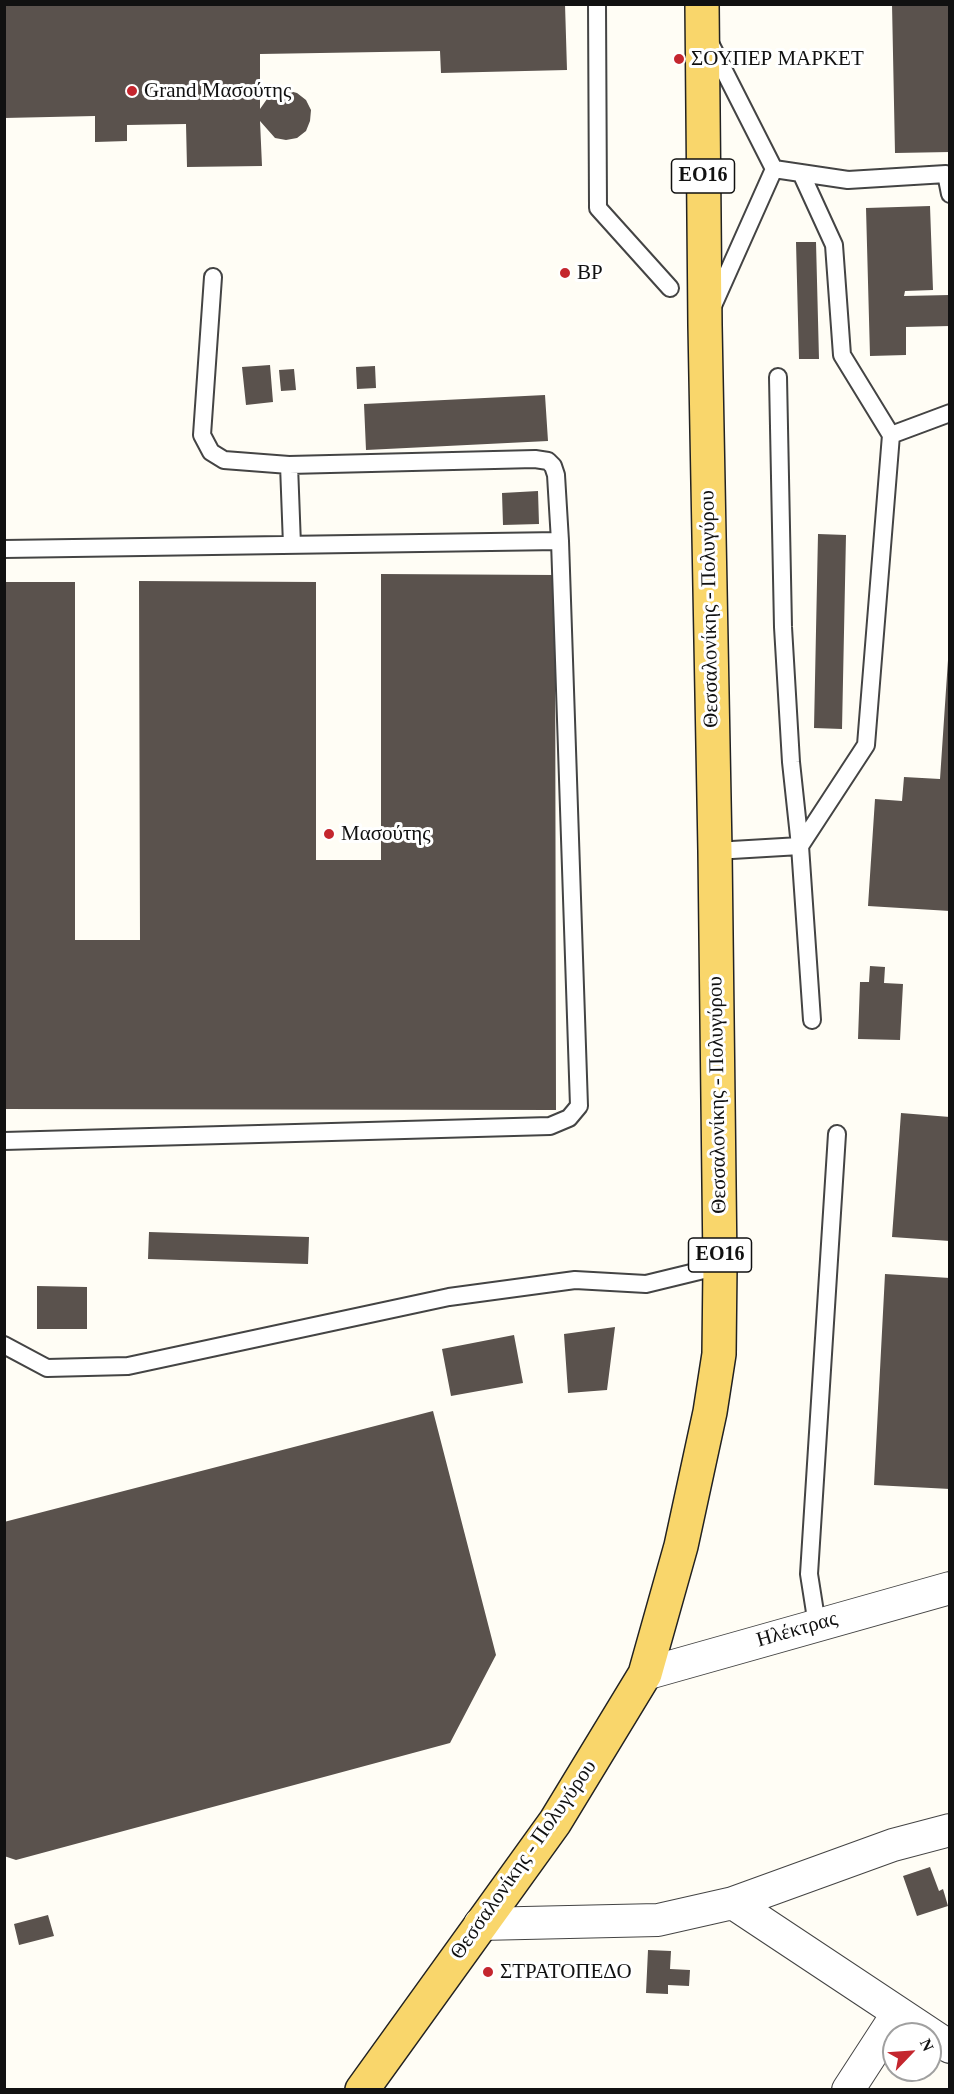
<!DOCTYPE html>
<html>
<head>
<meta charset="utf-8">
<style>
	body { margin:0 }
	#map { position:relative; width:954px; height:2094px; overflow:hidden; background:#fffdf5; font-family:Georgia,serif }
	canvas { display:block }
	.frame { position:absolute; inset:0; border:6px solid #111; pointer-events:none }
	.north { position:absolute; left:882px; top:2022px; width:60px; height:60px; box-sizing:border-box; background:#fff; border:2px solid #a0a0a0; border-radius:50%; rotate:65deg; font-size:16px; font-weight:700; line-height:24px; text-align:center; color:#111 }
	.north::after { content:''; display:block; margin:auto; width:21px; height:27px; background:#c4262e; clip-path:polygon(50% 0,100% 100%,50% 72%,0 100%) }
</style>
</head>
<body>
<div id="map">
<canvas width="954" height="2094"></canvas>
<div class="frame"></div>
<div class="north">N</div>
</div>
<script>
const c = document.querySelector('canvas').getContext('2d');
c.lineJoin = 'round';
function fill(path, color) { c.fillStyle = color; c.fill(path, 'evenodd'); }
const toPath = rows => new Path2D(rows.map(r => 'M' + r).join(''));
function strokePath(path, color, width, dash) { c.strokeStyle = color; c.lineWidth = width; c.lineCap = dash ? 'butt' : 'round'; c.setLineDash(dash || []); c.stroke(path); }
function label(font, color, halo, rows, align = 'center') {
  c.font = font + ' Georgia,serif'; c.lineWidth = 6; c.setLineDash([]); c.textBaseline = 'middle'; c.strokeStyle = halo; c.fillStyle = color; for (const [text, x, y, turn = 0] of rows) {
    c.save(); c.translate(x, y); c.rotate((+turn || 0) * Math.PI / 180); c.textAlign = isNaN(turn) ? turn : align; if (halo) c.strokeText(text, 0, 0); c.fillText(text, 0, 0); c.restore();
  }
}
fill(toPath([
	[4,4,565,4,567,70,441,73,440,51,260,54,260,109,267,99,275,93,286,90,297,93,306,100,311,110,310,121,306,131,297,138,286,140,275,138,260,121,262,166,187,167,186,124,127,125,127,141,95,142,95,116,4,118],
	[892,4,950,4,950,152,895,153],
	[930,206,933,290,905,291,904,296,950,295,950,326,906,327,906,355,870,356,866,208],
	[796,242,816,242,819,359,799,359],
	[270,365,273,402,246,405,242,367],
	[375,366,376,388,357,389,356,367],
	[294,369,296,390,281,391,279,370],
	[545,395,548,441,366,450,364,404],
	[538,491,539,524,503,525,502,493],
	[818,534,846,535,842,729,814,728],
	[381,574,555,575,556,1110,4,1109,4,582,75,582,75,940,140,940,139,581,316,582,316,860,381,860],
	[948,660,950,660,950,911,868,906,875,799,902,801,904,777,940,779],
	[870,966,885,967,884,983,903,984,900,1040,858,1039,860,982,869,982],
	[901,1113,950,1117,950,1241,892,1237],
	[149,1232,309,1237,308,1264,148,1259],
	[885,1274,950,1278,950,1489,874,1485],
	[37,1286,87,1287,87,1329,37,1329],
	[615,1327,607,1390,568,1393,564,1334],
	[514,1335,523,1383,451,1396,442,1349],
	[433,1411,496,1655,450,1743,16,1860,4,1856,4,1522],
	[930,1867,939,1891,943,1889,948,1906,917,1916,903,1876],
	[48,1915,54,1936,19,1945,14,1924],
	[648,1950,671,1951,670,1969,690,1970,689,1986,668,1985,668,1994,646,1993]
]), '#5a524d');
const service = toPath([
	[597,4,598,208,670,288],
	[709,41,774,169],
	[774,169,848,180,946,174,950,194],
	[801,173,834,245,842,355,891,435],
	[213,277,202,435,211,452,224,460,289,465,535,459,548,461,553,466,556,475,560,541],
	[712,308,774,169],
	[778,377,783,627,791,762,800,846,812,1020],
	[289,465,292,545],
	[4,549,560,541,579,1106,569,1118,550,1126,4,1141],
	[715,851,800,846,866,745,891,435,950,413],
	[4,1345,47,1368,128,1366,449,1297,575,1280,646,1284,720,1266],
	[817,1625,809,1574,837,1134]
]);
const minor = toPath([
	[645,1674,950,1588],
	[733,1903,950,2047],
	[480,1924,658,1920,733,1903,893,1845,950,1830],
	[848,2090,898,2013]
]);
const primary = toPath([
	[362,2090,555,1822,645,1674,681,1546,710,1412,719,1354,720,1266,715,851,705,325,702,4]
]);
strokePath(service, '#444', 20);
strokePath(minor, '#444', 34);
strokePath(primary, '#222', 36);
strokePath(service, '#fff', 16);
strokePath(minor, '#fff', 32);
strokePath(primary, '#f9d66b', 33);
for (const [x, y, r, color] of [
	[679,59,6,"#c4262e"],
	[132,91,6,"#c4262e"],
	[565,273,6,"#c4262e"],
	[329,834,6,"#c4262e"],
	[488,1972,6,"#c4262e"]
]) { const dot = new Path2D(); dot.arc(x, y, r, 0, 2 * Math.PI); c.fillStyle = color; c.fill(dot); strokePath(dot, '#fff', 2); }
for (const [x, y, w] of [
	[703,176,63],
	[720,1255,63]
]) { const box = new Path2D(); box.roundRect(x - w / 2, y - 17, w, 34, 4.5); c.fillStyle = '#fff'; c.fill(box); strokePath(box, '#111', 1.5); }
label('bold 20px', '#111', null, [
	["ΕΟ16",703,176],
	["ΕΟ16",720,1255]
]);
label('21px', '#111', '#fff', [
	["ΣΟΥΠΕΡ ΜΑΡΚΕΤ",691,59],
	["Grand Μασούτης",144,91],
	["BP",577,273],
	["Μασούτης",341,834],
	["ΣΤΡΑΤΟΠΕΔΟ",500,1972]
], 'left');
label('21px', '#111', '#fff', [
	["Θεσσαλονίκης - Πολυγύρου",710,609,-91],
	["Θεσσαλονίκης - Πολυγύρου",718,1095,-91],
	["Ηλέκτρας",797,1630,-16],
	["Θεσσαλονίκης - Πολυγύρου",524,1860,-55]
]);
</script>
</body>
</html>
